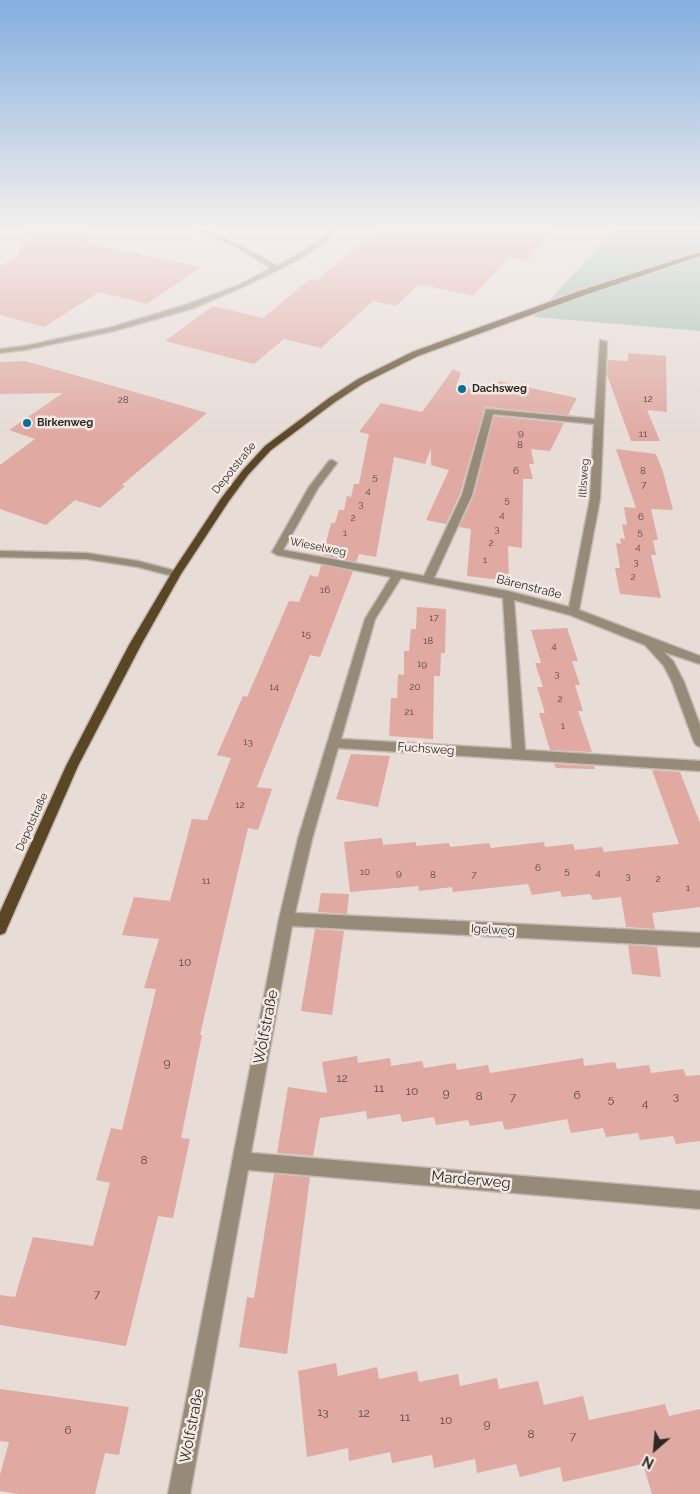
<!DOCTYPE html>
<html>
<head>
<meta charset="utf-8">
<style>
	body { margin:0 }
	#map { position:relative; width:700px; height:1494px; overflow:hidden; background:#e7dcd6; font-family:Raleway,sans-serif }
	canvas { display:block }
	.north { position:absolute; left:630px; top:1424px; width:50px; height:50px; -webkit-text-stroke:4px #f5eae3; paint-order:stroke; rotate:207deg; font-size:14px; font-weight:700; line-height:20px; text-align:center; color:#2d2927 }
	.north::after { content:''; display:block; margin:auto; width:18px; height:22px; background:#2d2927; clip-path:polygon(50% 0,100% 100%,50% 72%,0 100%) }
</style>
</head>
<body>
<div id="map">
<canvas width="700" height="1494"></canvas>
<div class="north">N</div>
</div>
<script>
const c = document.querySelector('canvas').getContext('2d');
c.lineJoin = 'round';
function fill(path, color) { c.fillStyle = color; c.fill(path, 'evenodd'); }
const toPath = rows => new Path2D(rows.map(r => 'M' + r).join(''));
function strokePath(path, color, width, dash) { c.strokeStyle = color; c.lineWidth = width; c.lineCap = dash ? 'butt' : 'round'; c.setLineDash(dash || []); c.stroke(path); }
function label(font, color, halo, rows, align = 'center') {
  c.font = font + ' Raleway,sans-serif'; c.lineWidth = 5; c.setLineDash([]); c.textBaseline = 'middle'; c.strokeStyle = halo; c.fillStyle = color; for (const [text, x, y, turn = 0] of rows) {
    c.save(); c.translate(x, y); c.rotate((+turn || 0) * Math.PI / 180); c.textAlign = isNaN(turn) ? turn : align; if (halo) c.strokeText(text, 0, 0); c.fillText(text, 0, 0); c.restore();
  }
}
fill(toPath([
	[615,229,700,229,700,331,534,317]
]), '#a0c0af');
fill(toPath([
	[29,229,90,229,86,243,201,267,147,304,99,292,44,327,0,315,0,266,17,257],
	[379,229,556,229,527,261,509,257,473,296,419,284,396,306,373,301,321,348,284,339,254,364,165,341,213,306,263,318,310,279,316,281],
	[628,353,666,356,667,412,647,410,660,441,631,441,607,375,608,360,628,361],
	[25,361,156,398,207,413,122,485,125,486,100,508,75,500,46,525,0,509,0,465,35,439,9,430,63,393,0,394,0,362],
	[453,369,461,373,456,386,497,394,499,381,577,398,568,415,485,407,460,494,446,524,426,520,449,470,431,465,431,448,425,464,394,457,376,557,359,554,356,562,323,555,331,523,335,523,339,510,344,510,347,496,351,497,354,484,359,484,369,434,359,432,381,403,422,412],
	[494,416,564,423,550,451,531,449,534,464,529,464,533,479,523,479,522,548,508,546,509,581,467,576,471,529,459,527,474,495],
	[616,449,656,454,663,472,673,510,651,509,658,540,653,540,656,555,651,555,661,598,620,594,615,568,620,568,616,543,621,544,620,538,625,539,622,524,627,525,624,507,636,508],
	[321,565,353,571,320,657,310,655,257,787,272,789,258,830,248,828,200,1035,202,1035,181,1138,190,1139,173,1218,158,1216,126,1346,0,1325,0,1295,15,1297,33,1237,93,1246,110,1183,96,1180,111,1128,122,1130,156,989,144,988,159,939,122,935,134,897,170,901,192,819,207,820,231,758,217,755,243,696,247,697,289,601,299,602,310,575,318,577],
	[417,607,446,609,445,653,441,653,440,676,434,676,433,739,389,736,391,698,397,698,398,674,404,675,404,651,409,651,411,629,416,629],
	[567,628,578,661,572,661,580,685,575,685,583,711,578,711,592,752,550,750,539,713,545,713,537,687,543,687,535,663,541,663,531,630],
	[351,754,390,756,378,807,336,799],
	[554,764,594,766,595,769,556,768],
	[652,770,680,772,700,823,700,907,652,913,655,929,626,927,621,897,593,900,590,894,562,897,560,891,532,895,528,884,453,892,452,887,419,891,418,886,350,892,344,842,382,838,383,845,416,842,416,846,449,843,450,847,489,843,491,848,544,842,545,847,573,844,575,850,602,847,604,852,679,844],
	[321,893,349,894,347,914,318,912],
	[315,929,344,931,332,1015,301,1011],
	[628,945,657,947,661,977,632,974],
	[357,1056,358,1063,390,1058,391,1066,422,1061,424,1068,455,1063,457,1070,488,1065,490,1073,583,1058,584,1066,615,1062,617,1069,649,1065,651,1073,683,1069,686,1076,700,1075,700,1141,676,1144,673,1136,640,1140,638,1133,606,1137,603,1128,571,1133,567,1119,505,1130,502,1121,470,1126,468,1120,436,1125,434,1117,402,1122,400,1114,367,1119,366,1111,320,1118,313,1156,277,1153,288,1087,327,1093,322,1062],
	[274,1174,310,1177,287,1354,239,1347,247,1297,254,1298],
	[336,1363,338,1376,377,1367,379,1379,417,1371,419,1382,458,1374,460,1386,497,1378,499,1389,538,1381,544,1405,583,1396,589,1420,665,1404,669,1416,700,1409,700,1494,652,1494,643,1464,563,1482,560,1467,520,1477,516,1464,477,1473,475,1459,434,1468,432,1455,392,1463,390,1452,349,1461,348,1448,307,1457,298,1371],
	[0,1389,129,1407,119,1455,105,1453,95,1494,19,1494,0,1491,0,1475,9,1442,0,1441]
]), '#e0a9a2');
const minor = toPath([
	[194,229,201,229,242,246,277,266,318,242,331,229,337,229,322,244,298,260,243,287,191,309,114,331,25,350,0,353,0,349,25,346,112,327,185,305,239,285,271,268,238,248,194,229],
	[600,340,607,342,600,499,579,610,700,656,700,664,664,652,673,661,684,682,700,725,700,747,696,745,694,742,672,682,664,666,645,645,570,615,514,600,525,750,700,761,700,771,338,748,312,839,295,913,700,933,700,947,292,926,251,1153,700,1191,700,1209,248,1170,190,1494,168,1494,279,919,298,839,365,619,391,577,277,555,272,552,309,487,329,461,332,460,337,463,318,488,283,550,424,576,462,495,486,409,595,419,600,340],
	[493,414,594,424,590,499,569,607,508,591,434,578,472,495,493,414],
	[401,578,503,598,512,749,341,739,375,619,401,578],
	[0,551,86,553,138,561,180,572,181,574,176,577,138,567,86,559,0,557,0,551]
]);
const major = toPath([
	[700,252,700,256,585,295,418,356,364,383,335,402,271,450,248,475,229,501,181,574,141,645,78,766,5,933,0,935,0,912,66,766,129,645,171,574,220,500,242,471,265,446,329,398,358,379,412,352,579,291,700,252]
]);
strokePath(minor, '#c2b8b3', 3);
strokePath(major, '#c2b8b3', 3);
fill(minor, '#968a78');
fill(major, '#5a4524');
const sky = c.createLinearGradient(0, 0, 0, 438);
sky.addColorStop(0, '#84afdf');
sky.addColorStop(0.52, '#f4efed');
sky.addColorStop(1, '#f4efed00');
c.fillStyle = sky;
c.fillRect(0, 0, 700, 438);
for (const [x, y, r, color] of [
	[462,389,5,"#086f9c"],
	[27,423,5,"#086f9c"]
]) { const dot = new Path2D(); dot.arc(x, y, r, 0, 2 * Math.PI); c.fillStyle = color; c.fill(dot); strokePath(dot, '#f5eae3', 2); }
label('10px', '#5a4946', null, [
	["12",648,399],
	["28",123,400],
	["9",521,433],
	["11",643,434],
	["8",520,445],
	["6",516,471],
	["8",643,471],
	["5",375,477],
	["7",644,485],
	["4",368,491],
	["5",507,500],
	["3",361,504],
	["4",502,515],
	["6",641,517],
	["2",353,518],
	["3",497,529],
	["5",640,532],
	["1",345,533],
	["2",491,543],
	["4",638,547],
	["1",485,560],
	["3",636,562],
	["2",633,577],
	["16",325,590],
	["17",434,618],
	["15",306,634],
	["18",428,641],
	["4",554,646],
	["19",422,664],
	["3",557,674],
	["14",274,687],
	["20",415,687],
	["2",560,699],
	["21",409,712],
	["1",563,726],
	["13",248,742],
	["12",240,805],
	["6",538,868],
	["5",567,871],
	["10",365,872],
	["9",399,873],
	["4",598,873],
	["8",433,875],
	["7",474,875],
	["3",628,876],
	["2",658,879],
	["11",206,881],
	["1",688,888]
]);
label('bold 11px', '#2d2927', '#f5eae3', [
	["Dachsweg",472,389],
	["Birkenweg",37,423]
], 'left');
label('11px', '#2d2927', '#f5eae3', [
	["Depotstraße",234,468,-51],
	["Iltisweg",584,478,-86],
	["Wieselweg",318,547,11],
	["Depotstraße",32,822,-66]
]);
label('12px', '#2d2927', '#f5eae3', [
	["Bärenstraße",529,587,14],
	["Fuchsweg",426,749,4],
	["Igelweg",493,930,3]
]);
label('12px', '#5a4946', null, [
	["10",185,962],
	["9",167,1063],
	["12",342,1078],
	["11",379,1088],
	["10",412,1091],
	["9",446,1093],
	["6",577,1095],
	["8",479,1096],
	["3",676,1096],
	["7",513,1097],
	["5",611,1099],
	["4",645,1103],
	["8",144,1160],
	["7",97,1294],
	["13",323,1412],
	["12",364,1413],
	["11",405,1417],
	["10",446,1420],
	["9",487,1424],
	["6",68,1430],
	["8",531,1434],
	["7",573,1436]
]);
label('15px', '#2d2927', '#f5eae3', [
	["Wolfstraße",266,1027,-79],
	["Marderweg",471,1180,5],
	["Wolfstraße",192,1426,-79]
]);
</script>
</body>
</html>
